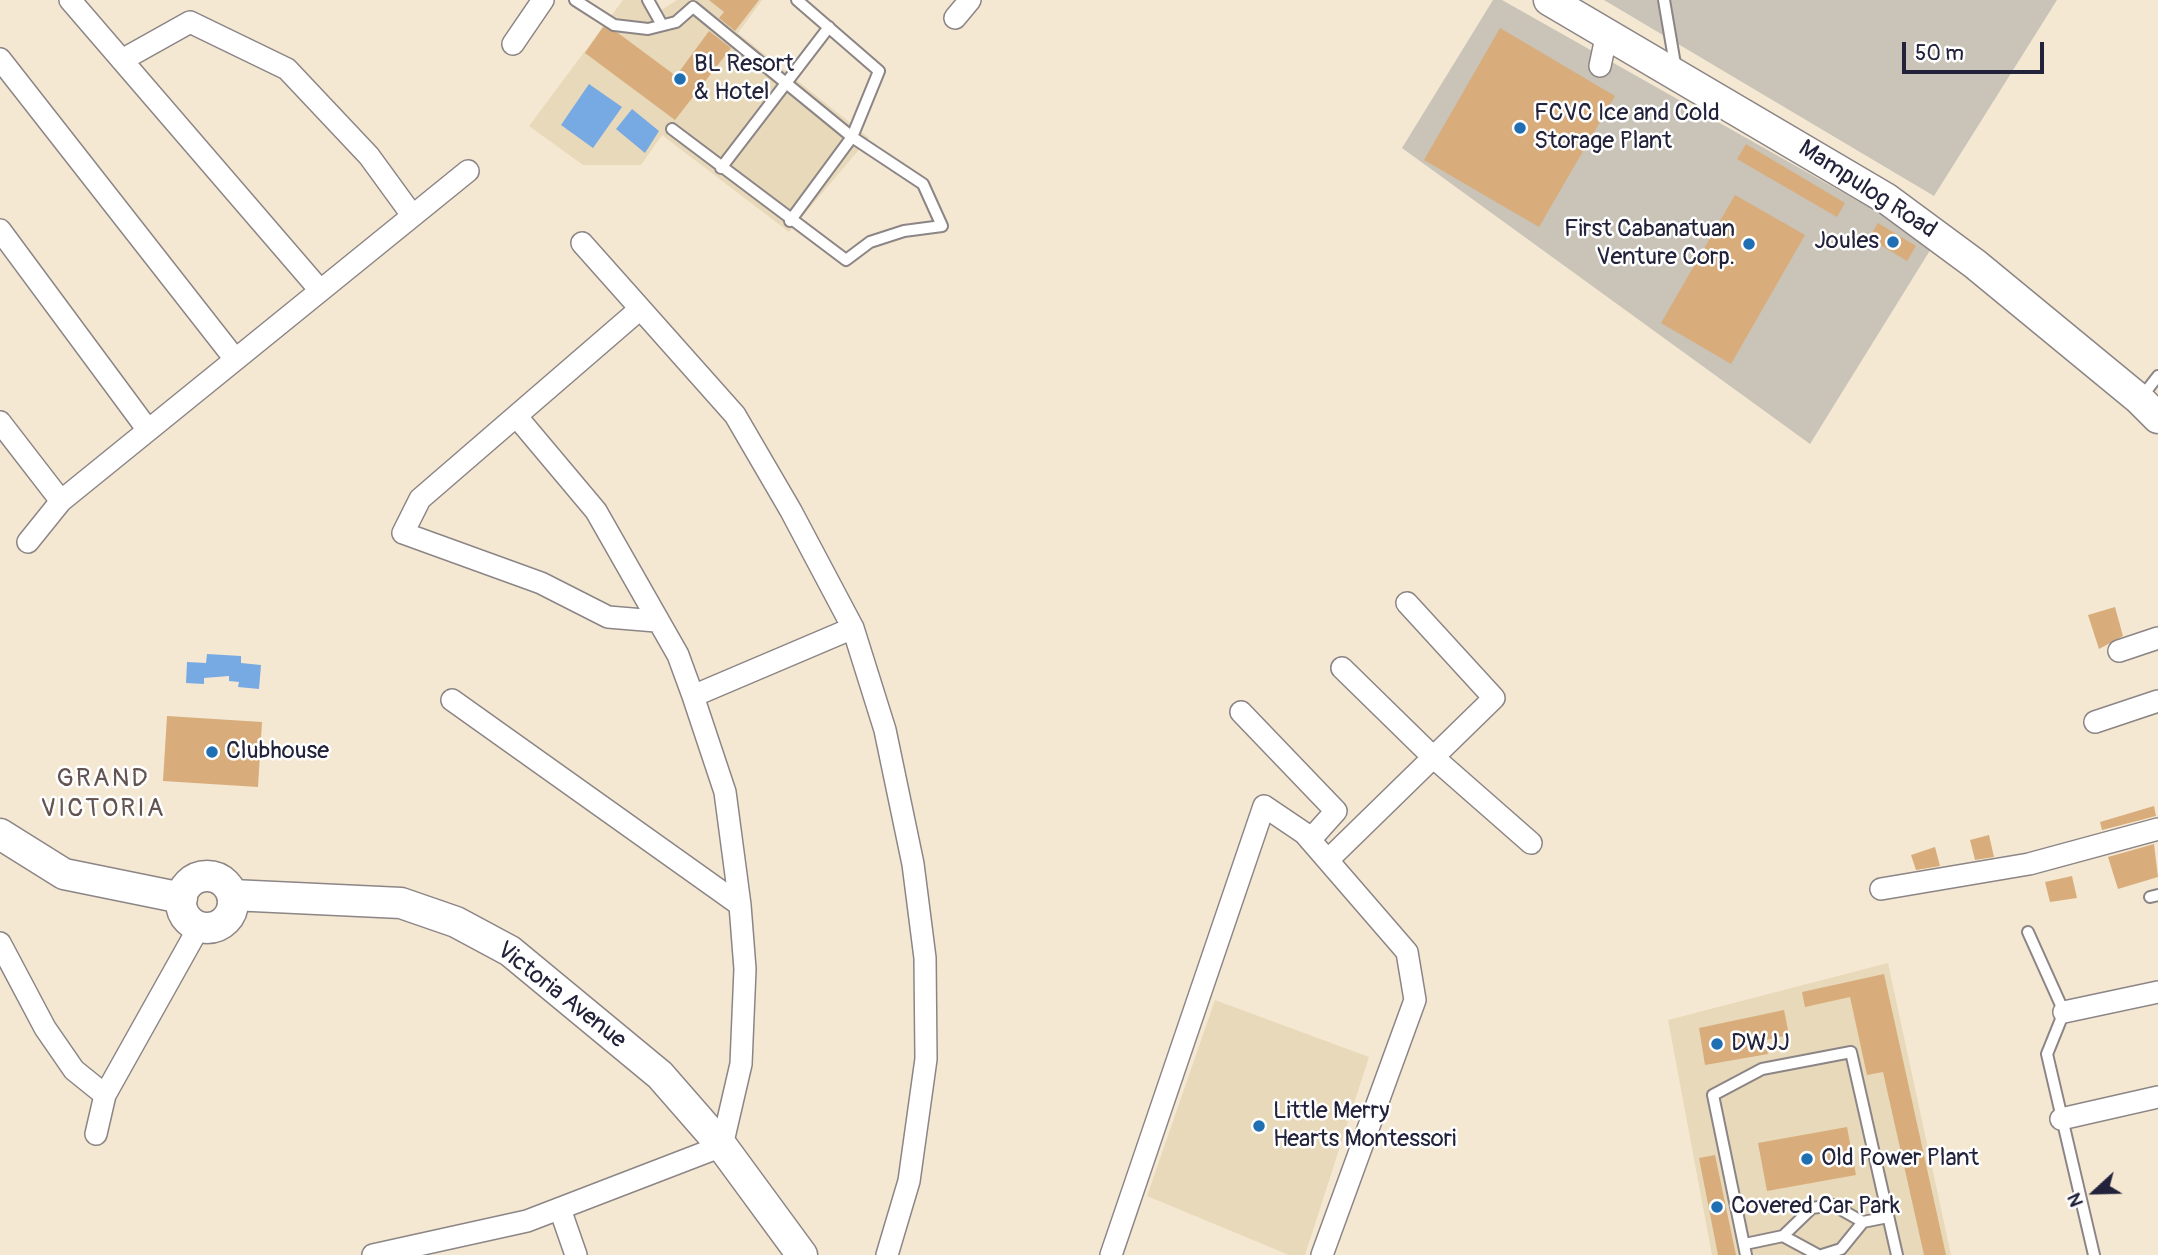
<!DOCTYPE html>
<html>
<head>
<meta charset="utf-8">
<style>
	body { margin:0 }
	#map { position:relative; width:2158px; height:1255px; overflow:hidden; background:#f5e8d2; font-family:Pangolin,sans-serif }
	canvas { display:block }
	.north { position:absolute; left:2060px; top:1157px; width:70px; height:70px; -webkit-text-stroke:5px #fff; paint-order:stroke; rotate:248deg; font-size:19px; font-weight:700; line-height:28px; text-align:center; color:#22223b }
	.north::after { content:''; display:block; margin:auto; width:24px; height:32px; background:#22223b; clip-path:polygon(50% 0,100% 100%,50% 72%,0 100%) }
	.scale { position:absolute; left:1902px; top:42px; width:142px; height:32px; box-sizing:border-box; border:4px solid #22223b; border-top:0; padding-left:9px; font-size:21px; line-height:24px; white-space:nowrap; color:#22223b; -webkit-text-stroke:5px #fff; paint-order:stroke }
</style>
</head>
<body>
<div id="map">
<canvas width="2158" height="1255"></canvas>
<div class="north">N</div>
<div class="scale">50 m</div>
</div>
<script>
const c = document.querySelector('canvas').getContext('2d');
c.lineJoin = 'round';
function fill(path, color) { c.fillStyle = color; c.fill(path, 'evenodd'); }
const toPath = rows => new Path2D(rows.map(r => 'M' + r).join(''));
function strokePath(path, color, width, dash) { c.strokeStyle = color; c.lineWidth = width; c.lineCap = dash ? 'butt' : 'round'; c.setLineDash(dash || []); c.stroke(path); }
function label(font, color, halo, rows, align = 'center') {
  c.font = font + ' Pangolin,sans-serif'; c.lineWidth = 5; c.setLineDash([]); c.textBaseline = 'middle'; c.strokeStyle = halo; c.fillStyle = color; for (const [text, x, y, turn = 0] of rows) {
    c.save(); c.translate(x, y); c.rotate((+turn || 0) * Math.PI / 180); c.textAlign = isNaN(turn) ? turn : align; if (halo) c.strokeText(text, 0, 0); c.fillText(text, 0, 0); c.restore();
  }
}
fill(toPath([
	[623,0,643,0,653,15,677,0,762,0,738,33,869,138,789,232,662,135,641,165,583,165,529,126],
	[1888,963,1951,1255,1712,1255,1668,1020],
	[1215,1000,1369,1057,1305,1255,1289,1255,1147,1196]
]), '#e8d9ba');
fill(toPath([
	[1493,0,1502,0,1934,244,1810,444,1402,148],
	[1604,0,2057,0,1934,196]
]), '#c9c3b8');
fill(toPath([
	[589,84,622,107,593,148,561,125],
	[632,109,659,131,645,153,616,129],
	[207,654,241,656,241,663,261,665,259,689,238,687,239,682,229,681,229,676,204,678,204,684,186,683,187,662,206,663]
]), '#77aae3');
fill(toPath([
	[709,0,759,0,735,31,719,18,724,12],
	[603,27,618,33,676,76,709,31,731,48,675,120,585,53],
	[1500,28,1615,96,1539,227,1424,160],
	[1746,144,1845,203,1837,217,1737,159],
	[1735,195,1805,235,1731,364,1661,323],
	[1878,223,1916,246,1907,261,1869,238],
	[2115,607,2123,636,2099,649,2088,615],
	[167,716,262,722,258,787,163,781],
	[2154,806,2156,816,2102,830,2100,822],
	[1989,835,1994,857,1975,860,1970,840],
	[2154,844,2158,877,2118,889,2108,857],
	[1935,847,1940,866,1916,870,1911,855],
	[2072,876,2077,898,2050,902,2045,882],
	[1884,974,1946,1255,1924,1255,1883,1072,1867,1075,1850,997,1805,1007,1802,992],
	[1784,1010,1789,1035,1765,1040,1768,1054,1705,1065,1699,1028],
	[1847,1127,1856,1175,1767,1191,1758,1143],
	[1715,1155,1736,1255,1718,1255,1699,1158]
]), '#d8ad7b');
const lane = toPath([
	[575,0,614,25,648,29,676,22,693,7,852,137,923,184,942,226,904,231,870,242,846,260,672,129],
	[648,0,662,25],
	[1664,0,1676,70],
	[721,168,829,27],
	[790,221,852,137,879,71,797,0],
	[2140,399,2158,376],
	[2150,897,2158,895],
	[2028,932,2064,1012,2047,1054,2094,1255],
	[1783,1236,1818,1255],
	[1745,1244,1783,1236,1812,1208,1833,1205,1863,1222],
	[1746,1255,1713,1095,1762,1069,1851,1052,1897,1255],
	[1822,1255,1841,1249,1863,1222,1888,1217]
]);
const street = toPath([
	[70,0,319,289],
	[955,18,970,0],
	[513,44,543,0],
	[0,59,235,359],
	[122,60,190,22,287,69,369,156,412,215],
	[1600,66,1607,33],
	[0,230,148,430],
	[582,243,735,415,791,511,853,628,885,730,913,864,925,958,926,1059,909,1181,887,1255],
	[640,309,420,499,403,533,541,583,608,617,656,621],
	[0,422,61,501],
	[28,542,61,501,468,171],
	[2119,651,2158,638],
	[1342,668,1433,757,1531,843],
	[693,696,853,628],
	[452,700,740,905],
	[1241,712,1336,811,1310,840],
	[2095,722,2158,701],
	[1329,859,1494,698,1407,603],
	[1881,889,2029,864,2158,829],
	[0,943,45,1028,74,1070,105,1095],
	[2064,1012,2158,992],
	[2061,1119,2158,1097],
	[96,1134,105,1095,199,927],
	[560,1209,576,1255],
	[373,1255,527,1221,722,1146,741,1064,745,969,740,905,725,792,693,696,678,655,596,511,517,417],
	[1111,1255,1264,806,1304,833,1407,952,1415,1000,1322,1255]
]);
const secondary = toPath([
	[1549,0,1887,199,1975,264,2139,399,2158,418],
	[0,834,64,874,182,898],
	'181 902a26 26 0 1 1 52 0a26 26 0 1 1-52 0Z',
	[232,895,401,903,456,922,510,951,660,1075,722,1146,802,1255]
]);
strokePath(lane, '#8c8586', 14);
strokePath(street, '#8c8586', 24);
strokePath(secondary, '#8c8586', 33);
strokePath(lane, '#fff', 10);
strokePath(street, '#fff', 21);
strokePath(secondary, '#fff', 30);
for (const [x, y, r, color] of [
	[680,79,7,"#1f6fb2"],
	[1520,128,7,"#1f6fb2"],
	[1893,242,7,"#1f6fb2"],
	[1749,244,7,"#1f6fb2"],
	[212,752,7,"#1f6fb2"],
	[1717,1044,7,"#1f6fb2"],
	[1259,1126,7,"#1f6fb2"],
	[1807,1159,7,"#1f6fb2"],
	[1717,1207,7,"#1f6fb2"]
]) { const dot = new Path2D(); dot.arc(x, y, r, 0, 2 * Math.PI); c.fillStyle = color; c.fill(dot); strokePath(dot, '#fff', 2.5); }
label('24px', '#22223b', '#fff', [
	["BL Resort",694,65],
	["& Hotel",694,93],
	["FCVC Ice and Cold",1534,114],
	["Storage Plant",1534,142],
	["First Cabanatuan",1735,230,"right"],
	["Venture Corp.",1735,258,"right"],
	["Joules",1879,242,"right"],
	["Clubhouse",226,752],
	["DWJJ",1731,1044],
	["Little Merry",1273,1112],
	["Hearts Montessori",1273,1140],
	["Old Power Plant",1821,1159],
	["Covered Car Park",1731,1207]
], 'left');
label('24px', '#22223b', '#fff', [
	["Mampulog Road",1867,190,33],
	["Victoria Avenue",561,996,38]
]);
c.letterSpacing = '2px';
label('26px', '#625351', '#fff', [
	["GRAND",103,779],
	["VICTORIA",103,809]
]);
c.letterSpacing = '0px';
</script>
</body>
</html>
